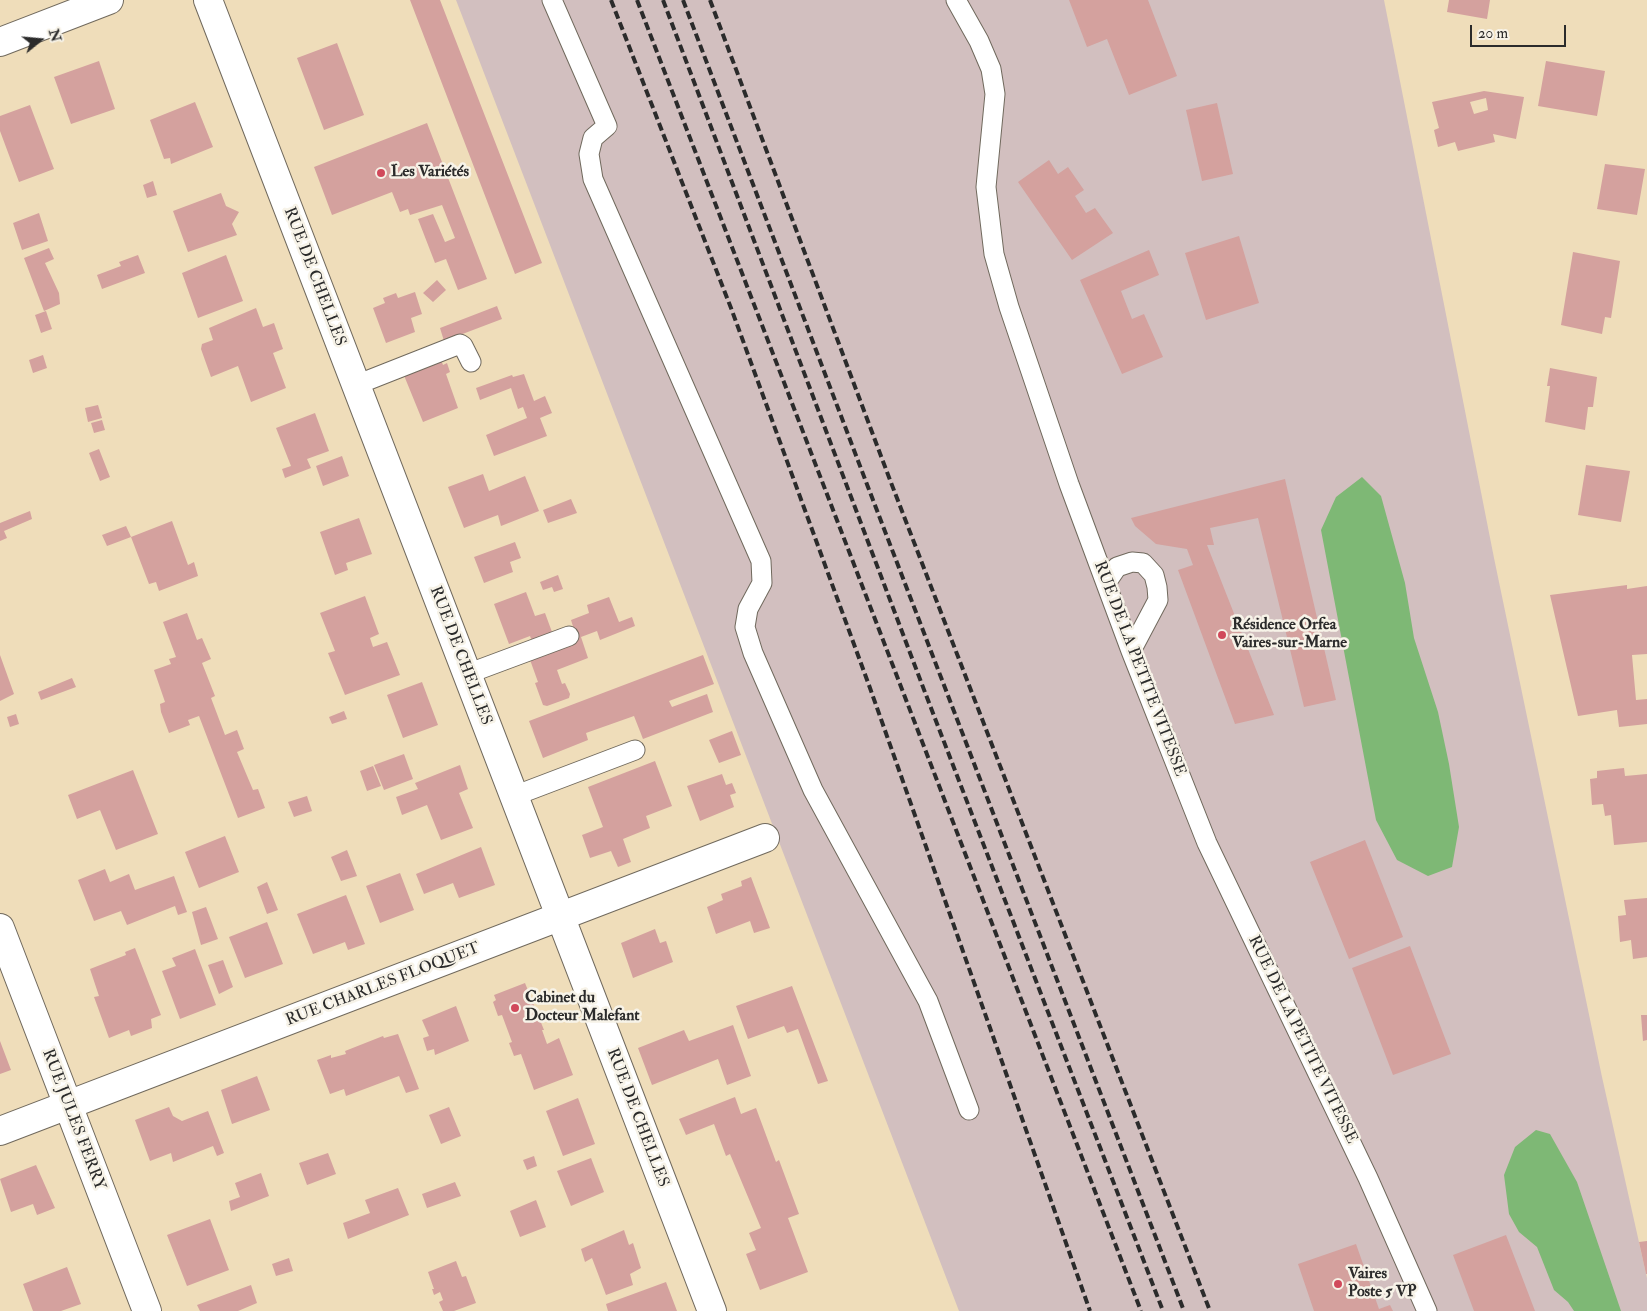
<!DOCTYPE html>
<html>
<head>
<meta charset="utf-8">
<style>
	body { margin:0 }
	#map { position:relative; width:1647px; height:1311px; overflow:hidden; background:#efddba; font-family:"IM FELL Double Pica",serif }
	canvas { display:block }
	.north { position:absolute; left:15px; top:15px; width:50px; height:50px; -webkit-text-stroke:4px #f7f3e8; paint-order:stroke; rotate:73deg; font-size:14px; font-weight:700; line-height:20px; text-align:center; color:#2b2b2b }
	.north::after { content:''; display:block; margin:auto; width:18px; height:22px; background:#2b2b2b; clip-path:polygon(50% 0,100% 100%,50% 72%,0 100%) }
	.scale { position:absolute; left:1470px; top:25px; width:96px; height:22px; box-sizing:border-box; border:2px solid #2b2b2b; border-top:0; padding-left:6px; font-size:15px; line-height:18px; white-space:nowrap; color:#2b2b2b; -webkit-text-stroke:4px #f7f3e8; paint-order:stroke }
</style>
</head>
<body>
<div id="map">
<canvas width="1647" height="1311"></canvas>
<div class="north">N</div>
<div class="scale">20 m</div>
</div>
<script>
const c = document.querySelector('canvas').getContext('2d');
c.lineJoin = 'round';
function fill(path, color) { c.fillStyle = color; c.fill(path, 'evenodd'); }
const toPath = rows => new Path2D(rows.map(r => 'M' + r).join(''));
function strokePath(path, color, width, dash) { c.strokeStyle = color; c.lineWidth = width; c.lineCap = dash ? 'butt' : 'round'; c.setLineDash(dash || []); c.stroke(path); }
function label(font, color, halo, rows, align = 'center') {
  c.font = font + ' "IM FELL Double Pica",serif'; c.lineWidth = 5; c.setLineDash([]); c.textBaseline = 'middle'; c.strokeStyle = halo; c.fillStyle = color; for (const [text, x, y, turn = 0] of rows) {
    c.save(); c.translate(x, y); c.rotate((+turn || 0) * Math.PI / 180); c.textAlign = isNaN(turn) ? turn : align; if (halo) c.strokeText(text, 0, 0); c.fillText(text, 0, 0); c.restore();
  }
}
fill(toPath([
	[456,0,1384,0,1494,558,1602,1077,1647,1278,1647,1311,959,1311]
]), '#d2bfbf');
fill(toPath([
	[1362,477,1381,496,1405,583,1414,638,1438,712,1449,764,1459,827,1452,867,1428,876,1397,860,1376,820,1321,530,1336,497],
	[1536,1130,1550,1134,1577,1182,1621,1311,1574,1311,1568,1302,1554,1290,1537,1247,1519,1232,1509,1214,1504,1175,1515,1147]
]), '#7eb875');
fill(toPath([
	[410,0,440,0,542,263,515,274],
	[1069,0,1148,0,1177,76,1129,95,1107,39,1087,47],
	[1449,0,1490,0,1487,19,1447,12],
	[337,43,364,115,324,130,297,58],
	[99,61,115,109,71,124,54,77],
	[1546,61,1605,71,1597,116,1538,106],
	[1484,91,1524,97,1516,139,1493,134,1495,142,1458,151,1455,142,1438,147,1434,130,1439,128,1432,102],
	[1486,98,1488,110,1474,114,1470,102],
	[195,102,213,147,171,164,170,158,164,159,150,120],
	[1217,103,1233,174,1202,181,1186,110],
	[30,105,54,169,19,182,0,131,0,116],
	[427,123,487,279,458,290,446,259,435,263,418,219,433,214,445,242,455,238,442,205,410,215,408,209,400,212,392,192,332,215,314,167],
	[1049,160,1058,174,1068,167,1084,190,1075,196,1086,213,1095,208,1113,233,1072,260,1018,182],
	[1605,164,1645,169,1637,215,1597,209],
	[153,181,157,195,147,198,143,185],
	[221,193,226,206,239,212,232,224,237,235,188,252,173,211],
	[39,213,48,241,22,250,13,223],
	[1239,236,1259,303,1206,320,1185,253],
	[49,248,54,259,45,263,59,293,60,304,44,311,24,258],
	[1149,250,1159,275,1121,291,1132,319,1144,314,1163,357,1122,374,1080,280],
	[1573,252,1620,261,1611,318,1605,317,1602,334,1561,325],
	[138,255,145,273,102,289,97,275,121,266,119,262],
	[226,255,243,301,198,318,182,273],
	[437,280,446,290,433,302,423,293],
	[415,292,422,314,411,318,415,332,386,343,373,308,385,303,383,298,396,293,398,298],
	[497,306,502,319,444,341,440,328],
	[256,308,263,327,274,323,283,349,273,353,286,388,251,402,238,366,211,377,201,349,202,344,213,340,209,328],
	[46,311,52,329,41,333,35,315],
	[43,355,47,368,33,373,29,360],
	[441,360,443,365,447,363,450,372,446,374,458,408,423,422,403,373],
	[1550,368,1597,377,1593,407,1588,407,1585,430,1545,422,1550,386,1547,386],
	[524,374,534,401,545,396,552,413,540,418,547,436,494,456,486,435,527,418,523,407,518,409,511,388,480,400,476,388,512,375,513,377],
	[98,405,102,418,88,422,85,408],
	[315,413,329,451,307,459,311,468,285,478,282,469,291,466,276,428],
	[102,420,105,430,94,433,91,423],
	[99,449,110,477,100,481,89,453],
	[342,456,349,476,323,486,316,466],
	[1586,465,1630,471,1621,522,1578,515],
	[483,474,489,491,525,476,539,511,501,526,498,515,464,528,448,487],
	[1285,479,1336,700,1304,707,1258,518,1210,528,1214,545,1207,545,1274,715,1235,724,1178,570,1193,565,1187,549,1156,544,1135,526,1131,518],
	[571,499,577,513,548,523,543,510],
	[30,511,32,519,4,531,7,538,0,541,0,523],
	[359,518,372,554,346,563,348,570,335,575,320,532],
	[172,521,188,565,194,562,198,576,159,591,156,582,149,584,131,537,107,546,102,535,126,526,131,537],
	[515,542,521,558,510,562,513,572,484,583,474,557],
	[558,575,563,589,554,592,552,587,543,590,540,582],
	[1627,585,1627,589,1647,586,1647,654,1632,655,1636,700,1647,699,1647,724,1619,727,1617,710,1578,716,1550,595],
	[526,592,535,616,545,613,552,632,532,641,530,636,509,644,494,604],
	[365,596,379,634,370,638,373,647,387,642,400,675,345,695,328,653,335,651,320,613],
	[609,597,619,622,632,617,635,626,600,640,597,631,581,637,588,658,557,670,562,684,565,683,570,694,569,698,547,706,543,705,535,683,538,682,529,657,577,639,571,620,589,613,587,605],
	[187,613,197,640,202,638,211,659,202,663,215,696,211,698,225,735,237,730,244,749,237,752,253,790,258,789,265,808,238,818,199,716,188,720,190,725,169,733,161,712,160,704,165,702,154,670,171,664,169,659,176,657,163,622],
	[0,655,14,694,0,701],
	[703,655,714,684,669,701,672,707,707,694,713,712,643,739,634,716,586,733,588,740,543,758,529,721],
	[72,678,76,687,41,700,38,692],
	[422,682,438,725,403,738,387,695],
	[344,711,347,719,332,724,329,717],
	[16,714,19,724,10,727,7,717],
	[732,731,741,755,719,763,709,740],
	[404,754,413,779,384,790,374,765],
	[655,761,672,806,646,816,650,828,623,839,631,862,618,867,611,851,590,858,582,835,603,827,588,787],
	[460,765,468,789,459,793,473,828,441,840,427,805,402,815,396,797,418,789,415,783],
	[373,766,381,786,367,791,360,771],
	[1624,768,1625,776,1647,774,1647,842,1614,845,1611,815,1605,816,1603,804,1592,805,1590,779,1597,778,1597,771],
	[133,770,158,834,116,850,100,810,77,819,68,795],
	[722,774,726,785,732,783,736,793,730,795,734,807,700,821,687,786],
	[307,796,312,811,294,817,288,802],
	[225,836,239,872,199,888,185,852],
	[1365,840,1403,937,1349,959,1310,862],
	[481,847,495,885,459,898,453,883,424,894,416,874],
	[347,850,357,876,341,881,331,857],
	[105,869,110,882,129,874,135,890,174,876,187,912,178,915,175,906,127,925,121,911,94,921,78,880],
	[400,873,414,910,380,923,366,886],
	[751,877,770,928,754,933,750,921,716,934,707,907,723,900,721,894,742,886,741,881],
	[267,882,278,910,267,914,257,887],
	[346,895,365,944,348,950,345,942,313,954,297,914],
	[1647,898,1647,957,1633,959,1631,940,1620,942,1618,916,1626,915,1624,900],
	[206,907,218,939,201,945,192,912],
	[267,922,283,964,245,978,229,937],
	[655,929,660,943,666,941,673,962,633,978,621,943],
	[1410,946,1451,1054,1393,1075,1352,968],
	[135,948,161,1015,151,1019,152,1028,131,1036,129,1030,109,1038,94,997,99,996,90,969,126,955,125,952],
	[195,949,216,1005,180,1019,162,971,176,966,172,958],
	[223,960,233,987,219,994,208,965],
	[525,983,544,1030,542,1030,547,1044,559,1038,573,1075,534,1090,521,1054,514,1056,509,1043,512,1042,502,1015,498,1016,493,1002,496,1000,494,995],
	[792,986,828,1081,818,1084,798,1029,787,1033,784,1026,748,1039,736,1006],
	[456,1006,469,1041,435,1055,434,1049,427,1051,423,1038,429,1036,422,1020],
	[1641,1015,1647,1015,1647,1040,1643,1041],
	[733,1025,751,1076,727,1085,718,1059,652,1085,638,1048,684,1030,689,1041],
	[398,1034,419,1089,406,1093,399,1076,346,1096,344,1089,330,1094,317,1060,331,1055,331,1058,346,1054,345,1051,383,1036,384,1038],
	[0,1041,11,1070,0,1074],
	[257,1076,270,1110,232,1124,221,1090],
	[735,1097,741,1114,756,1108,776,1162,779,1160,799,1214,788,1218,808,1272,760,1290,746,1254,756,1250,749,1233,761,1228,730,1154,726,1156,714,1124,686,1135,679,1119],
	[578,1098,595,1144,563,1156,546,1111],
	[169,1107,173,1116,182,1121,208,1111,224,1153,217,1156,213,1146,173,1162,171,1153,150,1161,135,1120],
	[449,1107,461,1136,441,1144,429,1115],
	[328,1153,336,1174,307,1185,299,1163],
	[534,1156,537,1166,527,1170,523,1160],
	[591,1158,604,1192,571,1206,557,1171],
	[36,1165,55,1208,37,1215,33,1204,11,1212,0,1179],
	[261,1173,269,1196,231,1211,229,1201,240,1197,235,1183],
	[455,1182,461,1196,427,1208,422,1194],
	[398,1188,409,1215,348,1239,343,1223,370,1213,365,1200],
	[536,1200,546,1227,520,1237,510,1211],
	[210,1219,229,1270,187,1286,167,1235],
	[624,1230,629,1245,633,1243,641,1268,630,1274,633,1285,606,1295,592,1258,585,1262,581,1249],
	[1506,1235,1535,1311,1474,1311,1453,1255],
	[1647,1241,1647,1274,1646,1274,1639,1242],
	[1356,1244,1379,1309,1390,1305,1393,1311,1314,1311,1298,1264],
	[289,1258,293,1271,276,1276,272,1264],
	[456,1261,462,1277,466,1276,476,1303,454,1311,443,1311,439,1302,443,1300,440,1292,434,1295,432,1289,434,1289,428,1272],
	[67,1267,81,1304,61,1311,33,1311,23,1284],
	[666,1282,677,1311,608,1311,606,1304],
	[251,1285,257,1303,238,1311,200,1311,197,1305]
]), '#d4a19e');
const lane = toPath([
	[552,0,607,126,593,138,589,154,593,179,761,561,762,583,748,609,745,627,753,653,813,790,928,1001,969,1110],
	[956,0,979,41,991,69,995,94,986,187,994,254,1009,307,1069,484,1131,651,1207,843,1368,1178,1427,1311],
	[356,385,460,344,463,346,471,362],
	[1106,583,1117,567,1132,562,1143,563,1154,575,1157,587,1158,600,1131,651],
	[467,674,569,636],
	[514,796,635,750]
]);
const street = toPath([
	[208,0,712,1311],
	[0,42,109,0],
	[0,928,147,1311],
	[0,1131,765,838]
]);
strokePath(lane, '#70695d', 21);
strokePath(street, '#70695d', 30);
strokePath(lane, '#fff', 19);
strokePath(street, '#fff', 28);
strokePath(toPath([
	[611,0,731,308,870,688,1090,1311],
	[637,0,1141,1311],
	[663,0,926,695,1163,1311],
	[683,0,868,487,1184,1311],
	[710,0,890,480,1210,1311]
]), '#2b2b2b', 4, [8, 4]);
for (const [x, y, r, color] of [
	[381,173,5,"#d1495b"],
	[1222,635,5,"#d1495b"],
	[515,1008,5,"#d1495b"],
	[1338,1284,5,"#d1495b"]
]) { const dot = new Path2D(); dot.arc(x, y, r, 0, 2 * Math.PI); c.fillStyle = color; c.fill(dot); strokePath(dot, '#f7f3e8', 2); }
label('bold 16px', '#2b2b2b', '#f7f3e8', [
	["Les Variétés",391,173],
	["Résidence Orfea",1232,626],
	["Vaires-sur-Marne",1232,644],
	["Cabinet du",525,999],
	["Docteur Malefant",525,1017],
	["Vaires",1348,1275],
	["Poste 5 VP",1348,1293]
], 'left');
label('16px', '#2b2b2b', '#f7f3e8', [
	["RUE DE CHELLES",314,277,69],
	["RUE DE CHELLES",460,656,69],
	["RUE DE LA PETITE VITESSE",1139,669,69],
	["RUE CHARLES FLOQUET",383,985,-21],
	["RUE DE LA PETITE VITESSE",1302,1040,64],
	["RUE DE CHELLES",637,1118,69],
	["RUE JULES FERRY",73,1120,69]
]);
</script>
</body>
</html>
